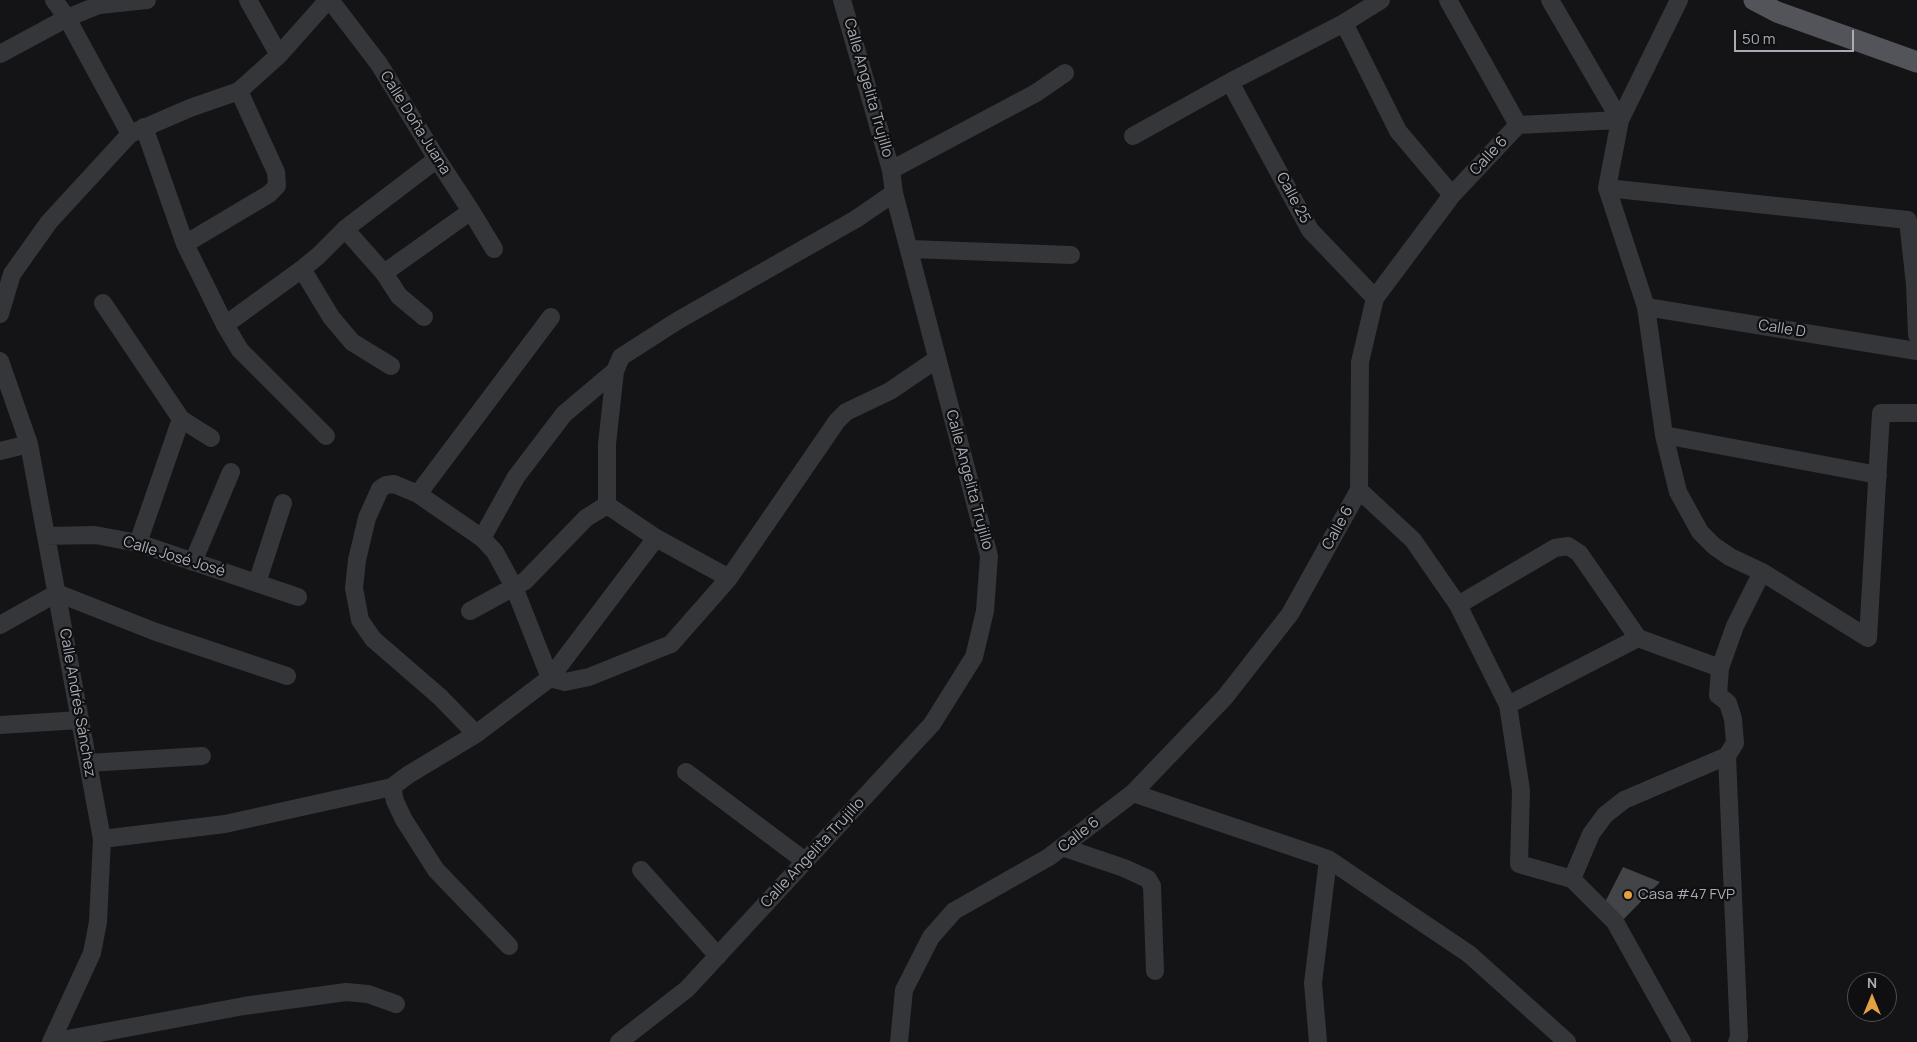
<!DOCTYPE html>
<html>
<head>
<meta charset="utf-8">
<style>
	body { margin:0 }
	#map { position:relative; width:1917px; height:1042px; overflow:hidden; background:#141416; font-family:Manrope,sans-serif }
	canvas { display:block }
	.north { position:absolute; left:1847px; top:972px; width:50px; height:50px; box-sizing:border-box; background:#0f0f11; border:1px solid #4c4e53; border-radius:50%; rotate:0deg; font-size:14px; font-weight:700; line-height:20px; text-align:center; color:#a7acb5 }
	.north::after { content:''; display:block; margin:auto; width:18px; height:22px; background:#e3a23f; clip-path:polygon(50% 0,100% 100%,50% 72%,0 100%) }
	.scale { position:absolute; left:1734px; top:30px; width:120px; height:22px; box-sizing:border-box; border:2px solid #a7acb5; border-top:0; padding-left:6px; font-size:15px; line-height:18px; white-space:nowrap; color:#a7acb5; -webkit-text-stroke:4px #0f0f11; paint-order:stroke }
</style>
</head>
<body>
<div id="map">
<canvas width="1917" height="1042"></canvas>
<div class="north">N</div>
<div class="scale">50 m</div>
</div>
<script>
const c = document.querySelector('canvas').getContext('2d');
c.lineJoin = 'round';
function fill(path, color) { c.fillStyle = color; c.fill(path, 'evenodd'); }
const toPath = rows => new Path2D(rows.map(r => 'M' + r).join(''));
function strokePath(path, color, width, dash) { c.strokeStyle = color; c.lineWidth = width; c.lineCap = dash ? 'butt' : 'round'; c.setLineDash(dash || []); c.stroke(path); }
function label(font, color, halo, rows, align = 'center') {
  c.font = font + ' Manrope,sans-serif'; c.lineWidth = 4.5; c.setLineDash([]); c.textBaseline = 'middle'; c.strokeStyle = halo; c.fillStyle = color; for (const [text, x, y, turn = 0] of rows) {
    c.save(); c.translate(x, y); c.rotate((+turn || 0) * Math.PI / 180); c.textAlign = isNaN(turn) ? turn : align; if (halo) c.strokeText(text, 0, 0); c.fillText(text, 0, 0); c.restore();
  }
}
fill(toPath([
	[1623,867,1660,882,1620,923,1602,908]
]), '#434448');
strokePath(toPath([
	[54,0,67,18,130,134],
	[248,0,279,55],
	[330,0,379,64,437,159,471,211,494,249],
	[1448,0,1518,125],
	[1550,0,1620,120],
	[1679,0,1620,120,1607,188,1646,307,1664,435,1678,492,1700,532,1714,546,1730,557,1762,572,1735,626,1720,668,1718,695,1728,703,1733,719,1735,743,1727,756,1739,1037,1737,1042],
	[1344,23,1398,131,1452,195],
	[0,54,67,18,99,5,147,0],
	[1230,82,1310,230,1375,298],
	[144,127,185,244,225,325,240,350,326,436],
	[1133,136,1230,82,1344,23,1381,0],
	[891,170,1036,93,1065,73],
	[1607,188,1908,220,1915,285,1917,335],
	[345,229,384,273,399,296,424,317],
	[185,244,269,194,277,186,276,172,239,91],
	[910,249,1071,255],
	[302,269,331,317,352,342,391,366],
	[384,273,471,211],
	[103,303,181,419,211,438],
	[1646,307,1917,351],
	[0,314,12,274,49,222,130,134,190,108,239,91,279,55,328,0],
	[225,325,302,269,318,256,345,229,437,159],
	[0,361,29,444,102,839,98,922,92,953,51,1042],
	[1664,435,1878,475],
	[0,451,29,444],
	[1359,490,1413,540,1458,605,1508,705,1521,790,1519,864,1572,879],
	[418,494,551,317],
	[607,505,607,444,615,371,621,357,677,321,856,219,894,193],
	[46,536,95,535,138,543,298,597],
	[482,538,516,477,564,414,615,371],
	[656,538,550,678,476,734,440,697,373,639,360,620,354,588,357,560,367,518,380,489,386,485,394,484,418,494,482,538,495,552,514,587,550,678,565,682,589,677,671,644,729,578],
	[138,543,181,419],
	[193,562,231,472],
	[1762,572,1868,638,1881,413,1917,413],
	[257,583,283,503],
	[1458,605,1555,548,1568,546,1579,553,1638,638,1720,668],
	[470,611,525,581,586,518,607,505,656,538,729,578,837,421,846,412,890,391,937,359],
	[0,625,57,593,156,632,287,676],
	[1508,705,1638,638],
	[0,725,80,720],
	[476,734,408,775,392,787,395,801,404,820,436,870,509,946],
	[88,763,202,756],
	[686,772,805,861],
	[1133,793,1328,859,1469,954,1567,1042],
	[102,839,225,824,392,787],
	[1062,847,1124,868,1148,879,1152,886,1155,971],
	[641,870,718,956],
	[51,1042,244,1006,346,992,368,994,396,1004],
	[619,1042,687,989,932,724,974,657,985,611,989,556,894,193,891,170,842,0],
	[899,1042,904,990,931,937,954,911,1049,857,1133,793,1225,697,1290,614,1359,490,1360,362,1375,298,1452,195,1518,125,1620,120],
	[1318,1042,1313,983,1328,859],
	[1682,1042,1615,922,1572,879,1591,834,1605,815,1624,800,1727,756]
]), '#35363a', 18);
strokePath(toPath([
	[1754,0,1777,12,1917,62]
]), '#525459', 21);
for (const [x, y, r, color] of [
	[1628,895,5,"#e3a23f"]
]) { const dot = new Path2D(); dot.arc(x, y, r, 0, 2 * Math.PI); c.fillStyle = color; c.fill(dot); strokePath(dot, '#0f0f11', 2); }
label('15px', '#a7acb5', '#0f0f11', [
	["Calle Angelita Trujillo",868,88,74],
	["Calle Doña Juana",415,123,58],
	["Calle 6",1489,156,-47],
	["Calle 25",1293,198,62],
	["Calle D",1782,329,9],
	["Calle Angelita Trujillo",969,480,75],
	["Calle 6",1338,528,-61],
	["Calle José José",174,557,17],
	["Calle Andrés Sánchez",77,703,80],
	["Calle 6",1079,835,-38],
	["Calle Angelita Trujillo",813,853,-47]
]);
label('15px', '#a7acb5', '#0f0f11', [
	["Casa #47 FVP",1638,895]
], 'left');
</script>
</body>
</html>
